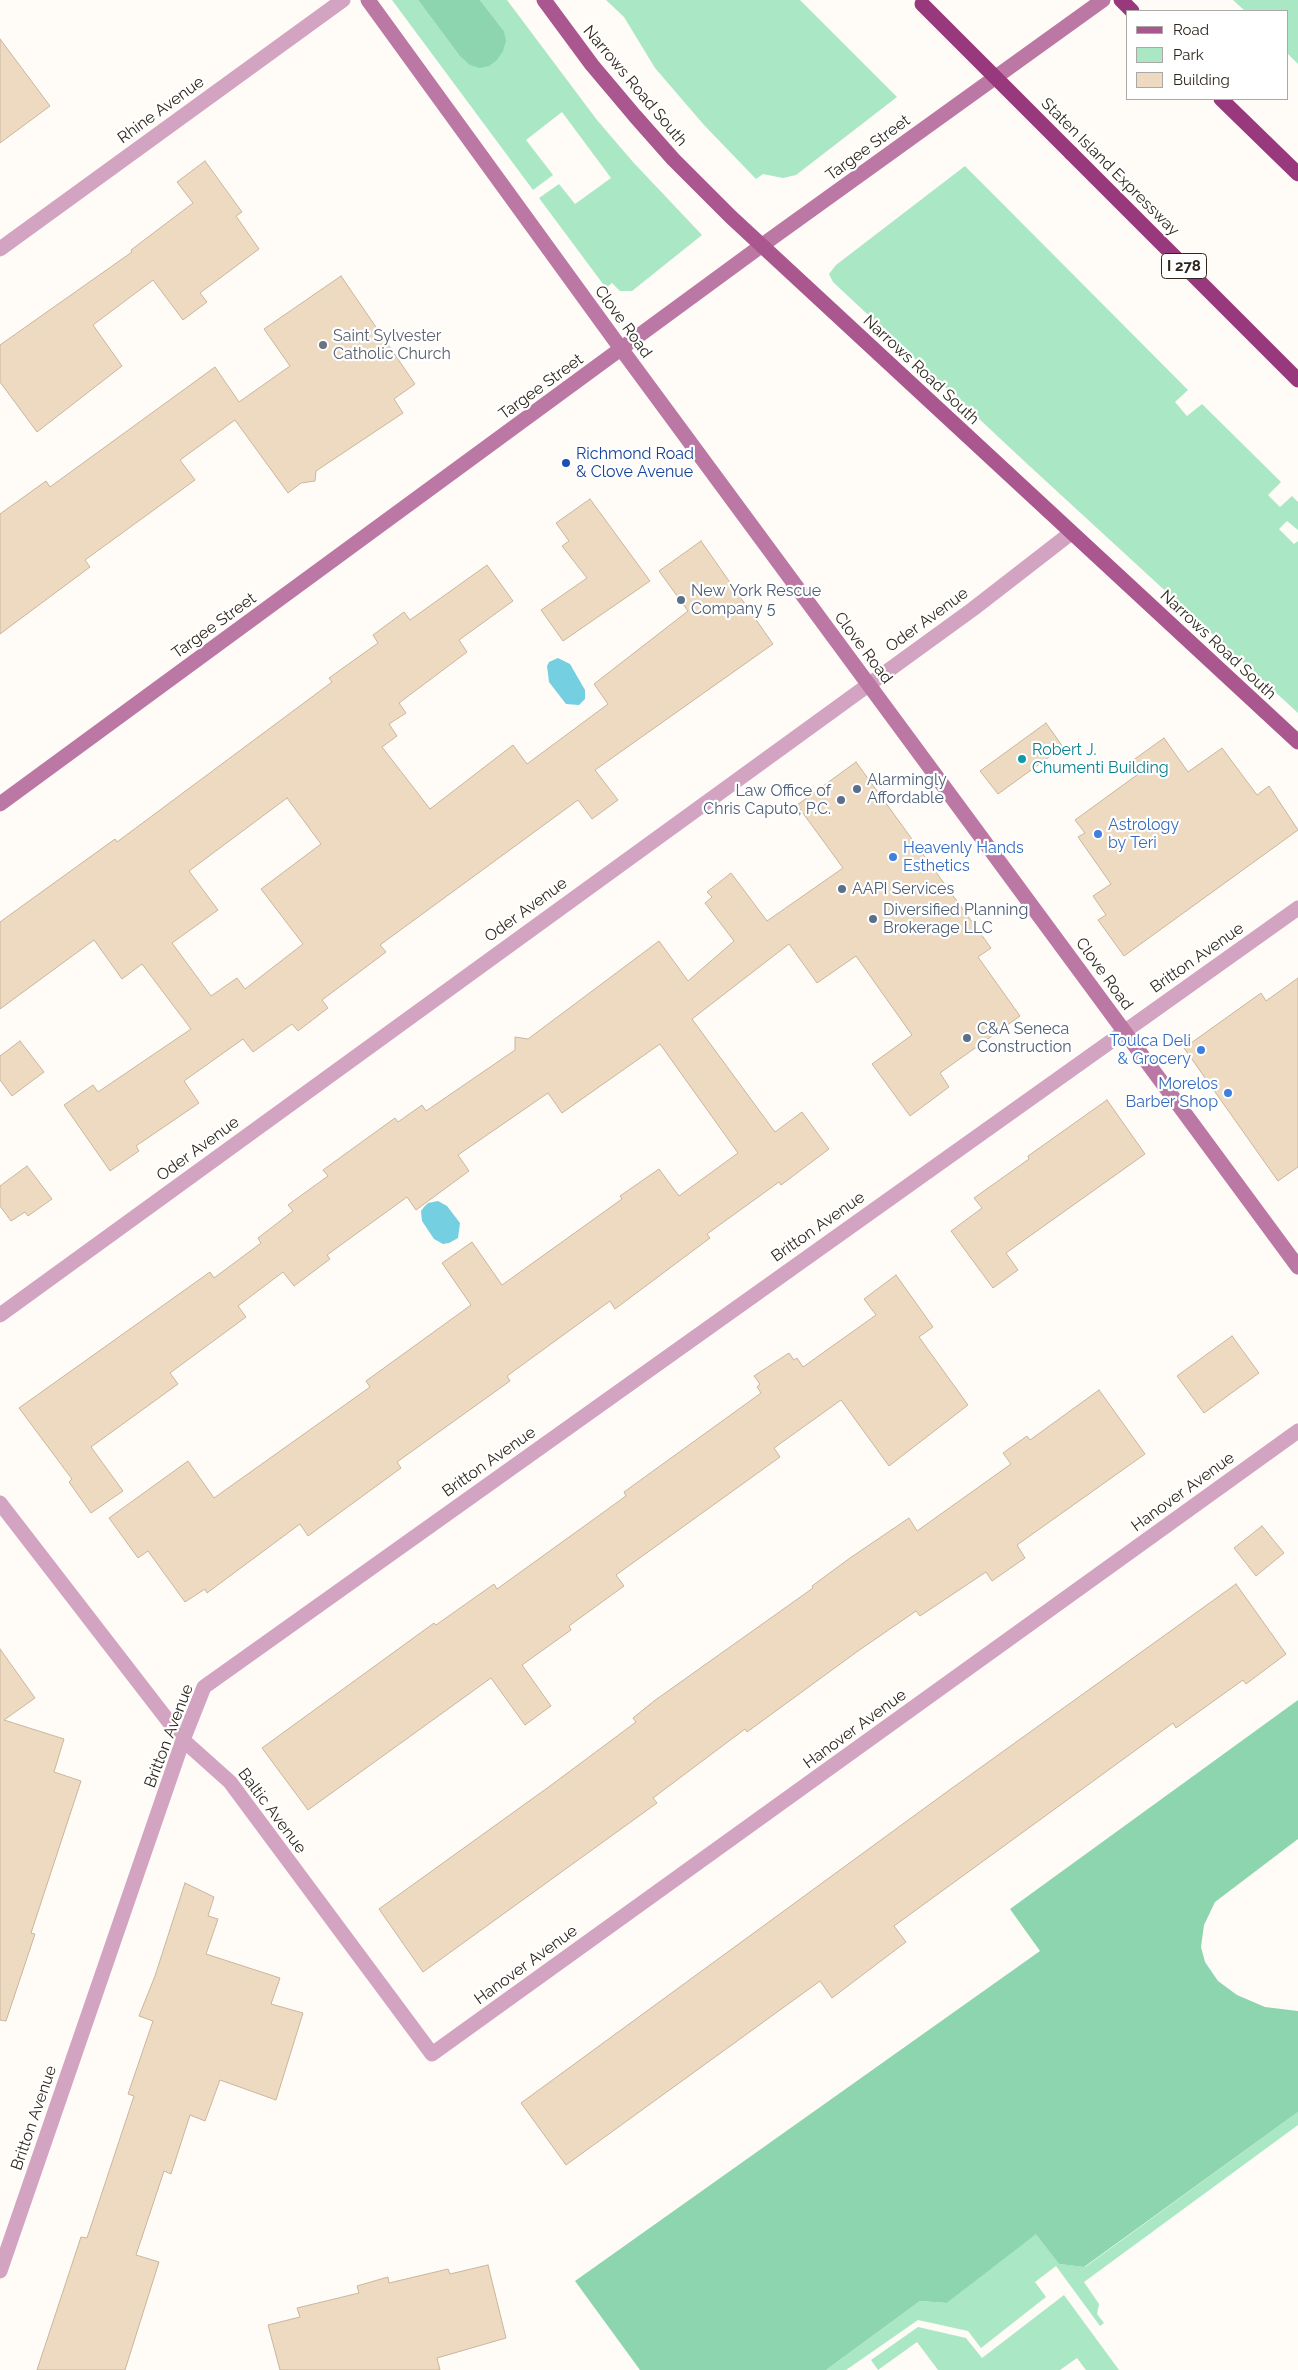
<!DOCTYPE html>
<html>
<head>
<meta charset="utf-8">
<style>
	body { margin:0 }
	#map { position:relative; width:1298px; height:2370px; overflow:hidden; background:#fffbf6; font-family:Raleway,sans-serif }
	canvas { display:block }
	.legend { position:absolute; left:1126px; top:10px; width:162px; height:90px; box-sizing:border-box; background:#fff; border:1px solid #aba9a5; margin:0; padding:6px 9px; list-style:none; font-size:15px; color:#2e271d }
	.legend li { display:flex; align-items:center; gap:10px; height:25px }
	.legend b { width:25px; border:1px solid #aba9a5 }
</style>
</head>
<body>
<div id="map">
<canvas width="1298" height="2370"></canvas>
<ul class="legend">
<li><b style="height:6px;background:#aa578f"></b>Road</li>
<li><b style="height:14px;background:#aae7c5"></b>Park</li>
<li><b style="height:14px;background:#eddac0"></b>Building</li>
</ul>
</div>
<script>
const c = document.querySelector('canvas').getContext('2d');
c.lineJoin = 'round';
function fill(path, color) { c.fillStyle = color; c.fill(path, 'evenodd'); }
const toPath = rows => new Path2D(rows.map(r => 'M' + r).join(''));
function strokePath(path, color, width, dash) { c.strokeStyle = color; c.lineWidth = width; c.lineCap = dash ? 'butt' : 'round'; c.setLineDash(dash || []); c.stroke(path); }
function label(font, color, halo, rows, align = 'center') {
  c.font = font + ' Raleway,sans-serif'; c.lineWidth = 4.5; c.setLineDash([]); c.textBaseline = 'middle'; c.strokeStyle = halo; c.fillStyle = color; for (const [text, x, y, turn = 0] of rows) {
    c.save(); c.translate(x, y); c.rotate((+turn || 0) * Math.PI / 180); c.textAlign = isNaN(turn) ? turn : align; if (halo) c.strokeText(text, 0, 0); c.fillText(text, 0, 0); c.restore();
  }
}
fill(toPath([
	[392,0,418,0,459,55,504,31,480,0,507,0,597,120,633,162,702,235,632,291,620,291,612,283,606,288,539,198,559,184,575,204,611,178,562,112,526,140,553,175,533,190],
	[606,0,800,0,897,97,796,175,783,178,763,174,756,179,704,125,655,68,624,17],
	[1233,0,1298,0,1298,64,1287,53,1287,11,1245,11],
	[965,166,1188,390,1175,402,1187,416,1202,404,1281,482,1268,495,1280,507,1292,496,1298,502,1298,530,1287,521,1279,529,1294,544,1298,541,1298,713,1023,460,833,282,829,274,836,265],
	[1298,2112,1298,2125,1084,2282,1099,2304,1097,2314,1104,2323,1100,2326,1056,2266,1035,2282,1046,2297,981,2348,968,2331,918,2320,846,2370,826,2370,920,2301,947,2303,1036,2233,1059,2264,1085,2267],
	[1064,2295,1119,2370,1086,2370,1077,2358,1060,2370,938,2370,917,2342,878,2370,871,2360,918,2327,966,2338,982,2358]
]), '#aae7c5');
fill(toPath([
	[418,0,480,0,504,31,506,41,503,51,497,60,489,66,480,68,470,65,459,55],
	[1298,1700,1298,1839,1215,1902,1204,1925,1201,1947,1205,1962,1218,1981,1237,1995,1265,2007,1298,2011,1298,2112,1084,2267,1059,2264,1036,2234,947,2303,920,2301,826,2370,640,2370,575,2281,1040,1951,1010,1909]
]), '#8dd5ae');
fill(toPath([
	[558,658,570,664,585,690,585,699,579,705,566,704,549,682,547,666,549,662],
	[438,1201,447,1206,460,1223,458,1238,449,1243,443,1244,434,1239,422,1221,421,1211,424,1207,428,1203]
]), '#74cfe1');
const building = toPath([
	[0,39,50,106,0,143,0,39],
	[205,161,242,212,236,216,259,249,200,293,207,302,183,320,153,280,93,325,122,366,37,432,0,382,0,345,132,252,131,250,193,203,177,182,205,161],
	[341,276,415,384,394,399,403,413,316,471,315,481,301,483,288,493,235,420,180,460,195,480,85,560,90,567,0,634,0,514,46,481,50,487,215,367,239,402,290,366,264,329,341,276],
	[590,499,650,581,563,641,541,610,587,578,562,546,569,541,556,523,590,499],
	[701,541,773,644,595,770,618,800,592,819,578,800,380,945,386,952,322,1000,328,1008,298,1031,292,1024,253,1052,243,1039,184,1081,199,1103,136,1146,139,1151,110,1171,64,1105,93,1085,98,1092,191,1029,142,964,122,979,94,940,0,1009,0,922,115,839,117,842,332,682,329,678,378,643,373,635,404,612,410,620,487,565,513,601,459,640,467,652,399,703,406,713,389,724,397,736,382,747,430,809,513,745,527,764,608,704,594,684,688,611,659,571,701,541],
	[287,798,321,844,261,889,303,944,245,989,237,978,211,996,172,943,218,910,189,871,287,798],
	[1046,723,1063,747,998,794,980,771,1046,723],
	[1164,738,1188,772,1222,748,1257,795,1269,786,1298,830,1124,956,1098,920,1106,915,1093,896,1111,884,1078,837,1085,833,1075,820,1141,772,1132,761,1164,738],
	[856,762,991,948,978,957,1020,1016,940,1073,949,1087,910,1116,872,1064,912,1035,856,956,817,983,789,944,692,1019,775,1132,802,1112,829,1149,781,1185,779,1182,707,1234,710,1238,615,1309,610,1301,507,1376,510,1381,397,1462,401,1468,308,1536,300,1524,207,1593,205,1589,185,1602,148,1551,138,1558,109,1518,188,1461,214,1498,370,1387,366,1381,471,1305,442,1263,472,1242,502,1285,622,1199,620,1196,659,1169,679,1196,738,1153,660,1044,562,1113,548,1093,458,1155,469,1171,416,1210,407,1197,327,1255,330,1259,294,1286,283,1272,238,1306,246,1317,170,1373,178,1384,91,1447,123,1491,91,1513,69,1482,72,1479,19,1408,210,1272,214,1278,261,1243,258,1238,293,1211,288,1205,328,1176,323,1170,395,1118,398,1122,422,1105,426,1111,515,1050,515,1037,528,1039,659,941,688,981,734,941,705,903,712,897,707,892,731,873,767,921,843,868,797,805,856,762],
	[1298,978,1298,1167,1278,1181,1184,1048,1261,993,1266,1001,1298,978],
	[20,1041,44,1072,12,1096,0,1080,0,1056,20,1041],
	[1107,1100,1145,1154,1006,1253,1018,1270,993,1288,951,1231,982,1208,974,1198,1029,1159,1028,1156,1107,1100],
	[27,1166,52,1199,28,1216,25,1212,11,1221,0,1206,0,1186,27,1166],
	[896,1275,933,1327,919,1337,968,1405,889,1466,841,1400,774,1448,780,1457,616,1575,624,1586,569,1626,571,1630,522,1665,551,1706,525,1725,491,1678,308,1810,262,1748,434,1623,436,1625,494,1584,497,1589,626,1496,624,1492,761,1393,757,1387,760,1384,754,1376,789,1353,794,1360,797,1358,803,1367,876,1315,864,1299,896,1275],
	[1232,1336,1259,1373,1204,1413,1177,1376,1232,1336],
	[1099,1390,1145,1454,1017,1545,1025,1558,992,1581,986,1572,920,1616,916,1611,858,1651,747,1732,745,1729,653,1798,657,1803,423,1972,379,1909,550,1786,636,1722,633,1718,654,1701,813,1588,812,1586,850,1558,909,1518,917,1531,1011,1464,1003,1453,1027,1436,1030,1440,1099,1390],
	[1262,1526,1284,1553,1256,1576,1234,1548,1262,1526],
	[1236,1584,1286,1654,1246,1684,1243,1680,1176,1728,1173,1723,894,1926,906,1942,832,1998,820,1981,566,2165,521,2103,948,1791,1236,1584],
	[0,1649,35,1698,4,1720,64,1739,54,1772,81,1781,31,1933,35,1934,6,2021,0,2020,0,1649],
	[185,1883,214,1897,208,1916,218,1919,206,1954,280,1978,271,2004,303,2013,276,2100,220,2080,205,2121,190,2115,171,2174,164,2171,136,2255,159,2262,125,2370,37,2370,81,2237,87,2238,134,2096,128,2094,153,2021,139,2016,155,1976,185,1883],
	[488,2265,506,2338,437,2358,440,2370,280,2370,268,2325,300,2317,297,2308,359,2293,357,2286,388,2277,389,2283,448,2269,450,2274,488,2265]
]);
fill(building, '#eddac0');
strokePath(building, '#c9b69d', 1);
strokePath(toPath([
	[0,249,343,0],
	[0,1315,973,609,1071,533],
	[0,1503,183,1740,230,1782,432,2054,1298,1431],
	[0,2271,183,1740,204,1687,1298,908]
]), '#d3a4c1', 15);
strokePath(toPath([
	[368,0,622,350,1298,1267],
	[0,804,761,246,1103,0]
]), '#bc78a4', 15);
strokePath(toPath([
	[544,0,592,65,635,116,673,159,731,217,1298,742]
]), '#aa578f', 15);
strokePath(toPath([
	[1121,0,1132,11],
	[1221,99,1298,174],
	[1071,153,1298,380]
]), '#99397d', 15);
strokePath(toPath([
	[922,4,1071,153]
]), '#99397d', 15);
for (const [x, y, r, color] of [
	[323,345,5,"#6b7280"],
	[566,463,5,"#1a4fb4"],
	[681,600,5,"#5c6f8a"],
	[1022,759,5,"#0f9aa8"],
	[857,789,5,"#5c6f8a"],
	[841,800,5,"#5c6f8a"],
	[1098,834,5,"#3f7fe0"],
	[893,857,5,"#3f7fe0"],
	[842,889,5,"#5c6f8a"],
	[873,919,5,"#5c6f8a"],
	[967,1038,5,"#5c6f8a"],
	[1201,1050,5,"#3f7fe0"],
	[1228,1093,5,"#3f7fe0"]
]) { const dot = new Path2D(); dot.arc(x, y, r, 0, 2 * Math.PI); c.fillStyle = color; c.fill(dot); strokePath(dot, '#fff', 2); }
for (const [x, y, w] of [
	[1184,266,45]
]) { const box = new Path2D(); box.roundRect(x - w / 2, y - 12.5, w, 25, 4); c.fillStyle = '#fff'; c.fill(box); strokePath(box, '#2e271d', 1); }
label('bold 15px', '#2e271d', null, [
	["I 278",1184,266]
]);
label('16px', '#2e271d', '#fff', [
	["Narrows Road South",635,86,50],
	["Rhine Avenue",161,110,-36],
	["Targee Street",868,148,-36],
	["Staten Island Expressway",1110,167,45],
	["Clove Road",623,322,54],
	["Narrows Road South",921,370,43],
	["Targee Street",541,387,-36],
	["Oder Avenue",927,620,-36],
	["Targee Street",214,626,-36],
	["Narrows Road South",1218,645,43],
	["Clove Road",863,648,53],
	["Oder Avenue",526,910,-36],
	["Britton Avenue",1197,958,-35],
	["Clove Road",1104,974,54],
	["Oder Avenue",198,1149,-36],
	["Britton Avenue",818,1227,-35],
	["Britton Avenue",489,1462,-35],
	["Hanover Avenue",1183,1492,-36],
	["Hanover Avenue",855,1729,-36],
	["Britton Avenue",169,1736,-69],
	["Baltic Avenue",272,1811,53],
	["Hanover Avenue",526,1965,-36],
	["Britton Avenue",34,2118,-71]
]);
label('16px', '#5b616d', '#fff', [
	["Saint Sylvester",333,336],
	["Catholic Church",333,354]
], 'left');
label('16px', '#164399', '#fff', [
	["Richmond Road",576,454],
	["& Clove Avenue",576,472]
], 'left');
label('16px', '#4e5e75', '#fff', [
	["New York Rescue",691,591],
	["Company 5",691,609],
	["Alarmingly",867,780],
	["Affordable",867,798],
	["Law Office of",831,791,"right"],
	["Chris Caputo, P.C.",831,809,"right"],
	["AAPI Services",852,889],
	["Diversified Planning",883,910],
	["Brokerage LLC",883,928],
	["C&A Seneca",977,1029],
	["Construction",977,1047]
], 'left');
label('16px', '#0d838f', '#fff', [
	["Robert J.",1032,750],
	["Chumenti Building",1032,768]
], 'left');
label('16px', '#366cbe', '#fff', [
	["Astrology",1108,825],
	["by Teri",1108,843],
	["Heavenly Hands",903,848],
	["Esthetics",903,866],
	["Toulca Deli",1191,1041,"right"],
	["& Grocery",1191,1059,"right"],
	["Morelos",1218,1084,"right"],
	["Barber Shop",1218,1102,"right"]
], 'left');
</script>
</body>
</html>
